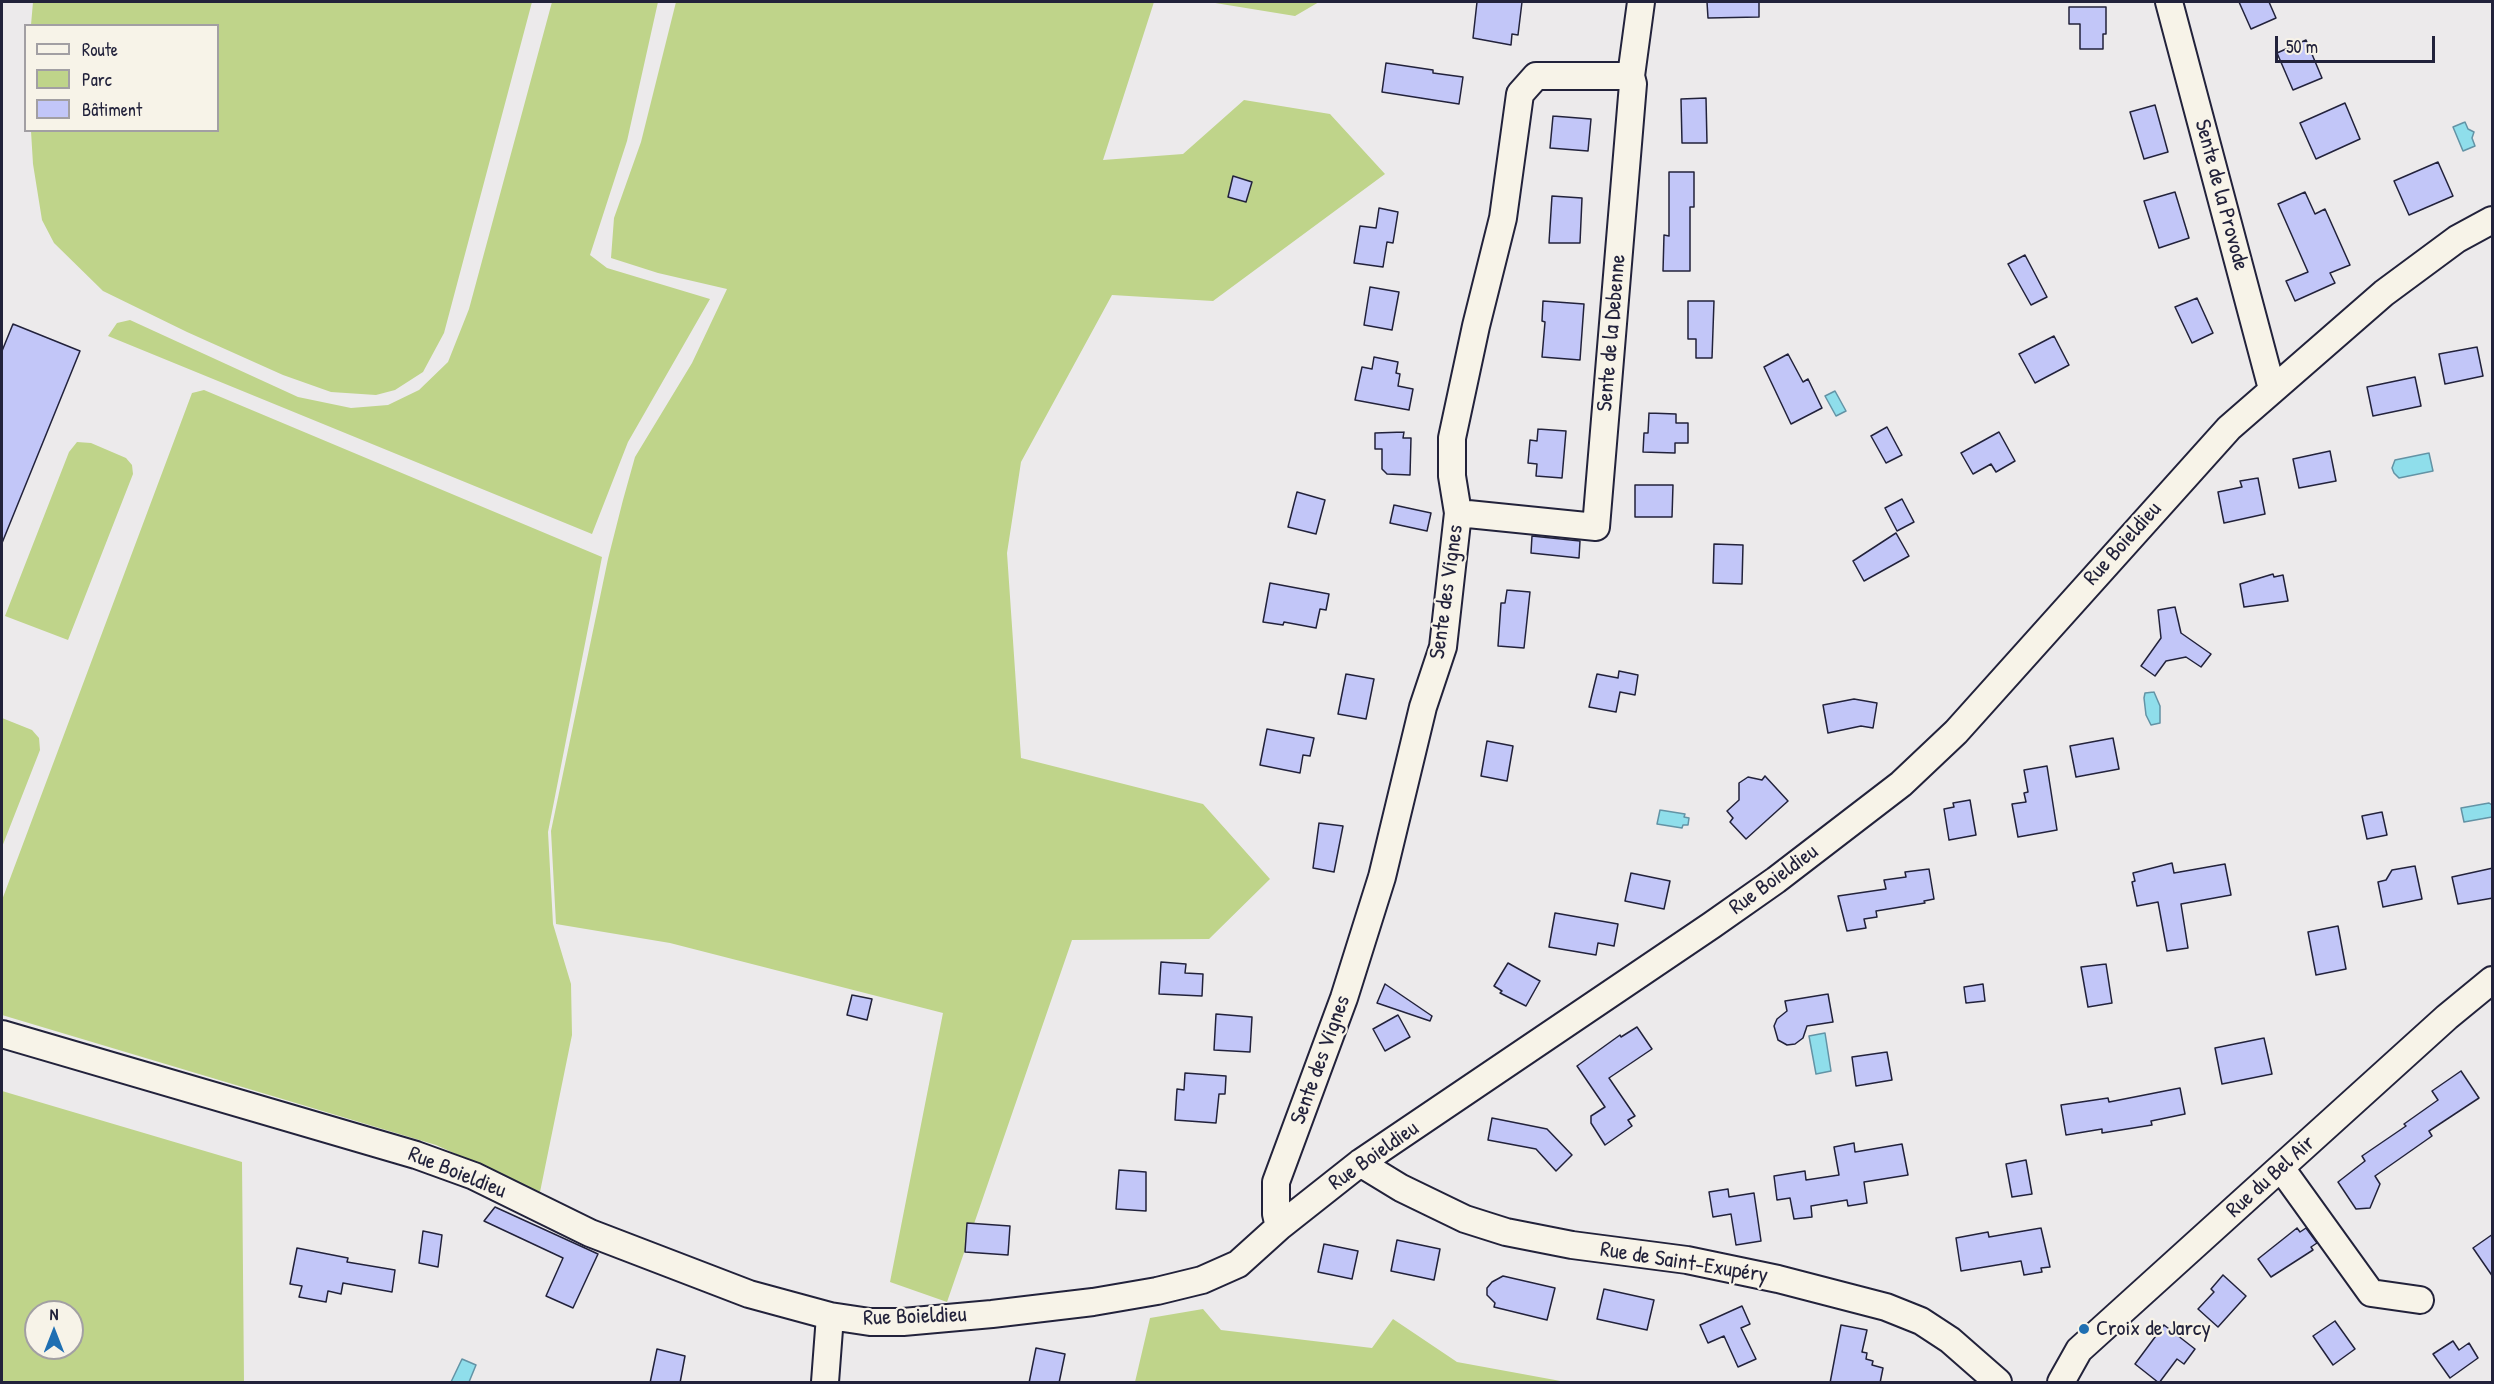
<!DOCTYPE html>
<html>
<head>
<meta charset="utf-8">
<style>
	body { margin:0 }
	#map { position:relative; width:2494px; height:1384px; overflow:hidden; background:#eceaeb; font-family:"Patrick Hand",sans-serif }
	canvas { display:block }
	.frame { position:absolute; inset:0; border:3px solid #22223b; pointer-events:none }
	.legend { position:absolute; left:24px; top:24px; width:195px; height:108px; box-sizing:border-box; background:#f7f3e8; border:2px solid #a29fa3; margin:0; padding:8px 10px; list-style:none; font-size:18px; color:#22223b }
	.legend li { display:flex; align-items:center; gap:12px; height:30px }
	.legend b { width:30px; border:2px solid #a29fa3 }
	.north { position:absolute; left:24px; top:1300px; width:60px; height:60px; box-sizing:border-box; background:#f7f3e8; border:2px solid #a29fa3; border-radius:50%; rotate:0deg; font-size:16px; font-weight:700; line-height:24px; text-align:center; color:#22223b }
	.north::after { content:''; display:block; margin:auto; width:21px; height:27px; background:#1f6fb2; clip-path:polygon(50% 0,100% 100%,50% 72%,0 100%) }
	.scale { position:absolute; left:2275px; top:36px; width:160px; height:27px; box-sizing:border-box; border:3px solid #22223b; border-top:0; padding-left:8px; font-size:18px; line-height:21px; white-space:nowrap; color:#22223b; -webkit-text-stroke:4px #f7f3e8; paint-order:stroke }
</style>
</head>
<body>
<div id="map">
<canvas width="2494" height="1384"></canvas>
<div class="frame"></div>
<ul class="legend">
<li><b style="height:8px;background:#f7f3e8"></b>Route</li>
<li><b style="height:16px;background:#bfd48a"></b>Parc</li>
<li><b style="height:16px;background:#c2c6f8"></b>Bâtiment</li>
</ul>
<div class="north">N</div>
<div class="scale">50 m</div>
</div>
<script>
const c = document.querySelector('canvas').getContext('2d');
c.lineJoin = 'round';
function fill(path, color) { c.fillStyle = color; c.fill(path, 'evenodd'); }
const toPath = rows => new Path2D(rows.map(r => 'M' + r).join(''));
function strokePath(path, color, width, dash) { c.strokeStyle = color; c.lineWidth = width; c.lineCap = dash ? 'butt' : 'round'; c.setLineDash(dash || []); c.stroke(path); }
function label(font, color, halo, rows, align = 'center') {
  c.font = font + ' "Patrick Hand",sans-serif'; c.lineWidth = 4.5; c.setLineDash([]); c.textBaseline = 'middle'; c.strokeStyle = halo; c.fillStyle = color; for (const [text, x, y, turn = 0] of rows) {
    c.save(); c.translate(x, y); c.rotate((+turn || 0) * Math.PI / 180); c.textAlign = isNaN(turn) ? turn : align; if (halo) c.strokeText(text, 0, 0); c.fillText(text, 0, 0); c.restore();
  }
}
fill(toPath([
	[33,2,532,2,444,333,423,372,395,390,376,395,331,392,283,375,187,332,103,291,54,243,42,220,33,164,31,131,218,130,218,26,31,25],
	[552,2,658,2,627,141,590,255,607,268,710,299,628,442,592,534,108,336,117,323,130,320,298,397,351,408,388,405,419,390,448,362,469,309],
	[676,2,1154,2,1103,160,1183,154,1244,100,1330,114,1385,174,1213,301,1112,295,1021,462,1007,553,1021,758,1203,804,1270,879,1209,939,1072,940,947,1302,890,1282,943,1013,670,943,556,924,551,831,608,559,623,500,635,457,692,363,727,289,658,273,611,258,614,218,641,142],
	[1209,2,1319,2,1295,16],
	[204,390,602,557,548,832,553,924,571,984,572,1035,540,1192,436,1145,2,1015,2,900,192,393],
	[77,442,91,443,126,458,132,465,133,474,68,640,5,616,69,452],
	[2,718,32,730,39,738,40,750,2,847],
	[2,1091,242,1162,244,1382,2,1382],
	[36,1312,72,1312,72,1348,36,1348],
	[1203,1309,1221,1330,1372,1348,1393,1319,1457,1362,1566,1382,1135,1382,1150,1318]
]), '#bfd48a');
const water = toPath([
	[2465,122,2468,129,2474,132,2472,138,2475,146,2463,151,2453,127,2465,122],
	[1835,391,1846,411,1836,416,1825,396,1835,391],
	[2429,453,2433,471,2399,478,2394,473,2392,468,2395,460,2429,453],
	[2154,692,2160,706,2160,723,2151,725,2146,715,2144,698,2145,693,2154,692],
	[2489,803,2492,805,2492,817,2464,822,2461,808,2489,803],
	[1660,810,1685,814,1684,817,1689,818,1688,825,1683,825,1682,828,1657,824,1660,810],
	[1825,1033,1831,1071,1816,1074,1809,1036,1825,1033],
	[462,1359,476,1365,469,1382,451,1382,462,1359]
]);
fill(water, '#8fdeeb');
strokePath(water, '#6393a5', 1.5);
const building = toPath([
	[1477,2,1522,2,1518,35,1512,34,1511,45,1473,38,1477,2],
	[1707,2,1759,2,1759,17,1708,18,1707,2],
	[2239,2,2269,2,2276,18,2251,29,2239,2],
	[2069,7,2106,7,2106,34,2103,34,2103,49,2080,49,2080,24,2069,24,2069,7],
	[2306,40,2322,78,2293,90,2277,53,2306,40],
	[1386,63,1433,70,1433,73,1463,77,1459,104,1382,92,1386,63],
	[1706,98,1707,143,1682,143,1681,99,1706,98],
	[2345,103,2360,139,2316,159,2300,123,2345,103],
	[2155,105,2168,152,2144,159,2130,112,2155,105],
	[1553,116,1591,119,1588,151,1550,148,1553,116],
	[2438,162,2453,196,2409,215,2394,181,2438,162],
	[1669,172,1694,172,1694,207,1690,207,1690,271,1663,271,1664,235,1669,236,1669,172],
	[1233,176,1252,182,1246,202,1228,197,1233,176],
	[2175,192,2189,238,2159,248,2144,201,2175,192],
	[2305,192,2315,214,2325,209,2350,265,2330,273,2335,283,2295,301,2286,281,2308,272,2278,204,2305,192],
	[1552,196,1582,198,1580,243,1549,243,1552,196],
	[1379,208,1398,212,1393,243,1387,242,1383,267,1354,263,1360,226,1376,228,1379,208],
	[2025,255,2047,297,2031,305,2008,264,2025,255],
	[1370,287,1399,292,1392,330,1364,325,1370,287],
	[2197,298,2213,333,2192,343,2175,307,2197,298],
	[1543,301,1584,304,1580,360,1542,357,1545,322,1542,321,1543,301],
	[1688,301,1714,301,1712,358,1696,358,1696,339,1688,339,1688,301],
	[13,324,80,351,2,543,2,351,13,324],
	[2054,336,2069,365,2035,383,2019,354,2054,336],
	[2477,347,2483,376,2445,384,2439,354,2477,347],
	[1788,354,1803,382,1808,379,1822,408,1791,424,1764,367,1788,354],
	[1374,357,1398,362,1396,373,1400,374,1398,386,1413,389,1409,410,1355,400,1362,367,1372,369,1374,357],
	[2415,377,2421,406,2373,416,2367,387,2415,377],
	[1649,413,1676,414,1676,423,1688,423,1688,443,1675,443,1675,453,1643,452,1644,433,1648,433,1649,413],
	[1887,427,1902,455,1886,463,1871,436,1887,427],
	[1538,429,1566,431,1562,478,1536,476,1537,464,1528,463,1530,440,1537,441,1538,429],
	[1404,432,1403,438,1411,438,1410,475,1387,474,1382,469,1382,449,1375,449,1375,433,1404,432],
	[1999,432,2015,461,1996,472,1991,464,1973,474,1961,453,1999,432],
	[2330,451,2336,481,2299,488,2293,459,2330,451],
	[2258,478,2265,514,2224,523,2218,492,2242,487,2240,481,2258,478],
	[1635,485,1673,485,1672,517,1635,517,1635,485],
	[1297,492,1325,500,1316,534,1288,527,1297,492],
	[1902,499,1914,522,1897,531,1885,508,1902,499],
	[1394,505,1431,513,1427,531,1390,523,1394,505],
	[1896,533,1909,556,1864,581,1853,561,1896,533],
	[1532,536,1580,541,1579,558,1531,553,1532,536],
	[1714,544,1743,545,1742,584,1713,583,1714,544],
	[2273,574,2274,577,2283,575,2288,601,2244,607,2240,584,2273,574],
	[1270,583,1329,594,1326,610,1320,609,1316,628,1284,622,1283,625,1263,622,1270,583],
	[1507,590,1530,592,1524,648,1498,646,1501,603,1505,603,1507,590],
	[2175,607,2181,633,2211,654,2201,667,2186,657,2166,661,2155,676,2141,666,2161,638,2158,610,2175,607],
	[1619,671,1638,675,1635,695,1620,692,1616,712,1589,707,1597,674,1618,678,1619,671],
	[1346,674,1374,679,1366,719,1338,714,1346,674],
	[1854,699,1877,703,1873,728,1861,726,1828,733,1823,705,1854,699],
	[1267,729,1314,738,1310,756,1303,755,1300,773,1260,765,1267,729],
	[2113,738,2119,769,2076,777,2070,746,2113,738],
	[1487,741,1513,746,1507,781,1481,776,1487,741],
	[2047,766,2057,830,2018,837,2012,804,2026,802,2024,793,2028,792,2024,770,2047,766],
	[1765,776,1788,801,1746,839,1730,822,1733,818,1727,811,1739,800,1739,783,1748,777,1762,780,1765,776],
	[1970,800,1976,835,1949,840,1944,809,1954,807,1953,803,1970,800],
	[2382,812,2387,835,2367,839,2362,816,2382,812],
	[1319,823,1343,826,1334,872,1313,868,1319,823],
	[2172,863,2174,873,2225,864,2231,895,2181,904,2188,948,2167,951,2158,902,2137,906,2132,882,2135,881,2133,873,2172,863],
	[2415,866,2422,899,2383,907,2378,882,2386,880,2392,870,2415,866],
	[2493,868,2493,898,2458,904,2452,877,2493,868],
	[1929,869,1934,899,1924,901,1925,903,1876,911,1877,917,1864,919,1866,928,1847,931,1838,896,1886,889,1884,880,1906,877,1905,872,1929,869],
	[1631,873,1670,881,1664,909,1625,901,1631,873],
	[1555,913,1618,924,1614,946,1598,943,1596,955,1549,947,1555,913],
	[2338,926,2346,969,2316,975,2308,932,2338,926],
	[1161,962,1186,964,1185,973,1203,974,1202,996,1159,994,1161,962],
	[1508,963,1540,981,1526,1006,1500,993,1502,991,1494,986,1508,963],
	[2106,964,2112,1003,2088,1007,2081,967,2106,964],
	[1385,984,1432,1016,1430,1021,1377,1003,1385,984],
	[1983,984,1985,1001,1966,1003,1964,987,1983,984],
	[1828,994,1833,1022,1807,1026,1803,1038,1795,1044,1787,1045,1778,1040,1774,1026,1777,1019,1787,1011,1785,1001,1828,994],
	[852,995,872,999,867,1020,847,1015,852,995],
	[1216,1014,1252,1017,1250,1052,1214,1050,1216,1014],
	[1398,1015,1410,1037,1385,1051,1373,1029,1398,1015],
	[1637,1027,1652,1049,1609,1078,1635,1116,1628,1120,1632,1126,1605,1145,1591,1123,1591,1116,1605,1107,1577,1066,1620,1035,1621,1037,1637,1027],
	[2264,1038,2272,1074,2222,1084,2215,1048,2264,1038],
	[1887,1052,1892,1080,1856,1086,1852,1057,1887,1052],
	[2461,1071,2479,1098,2429,1131,2432,1136,2375,1176,2380,1184,2370,1208,2356,1209,2338,1182,2365,1161,2362,1156,2406,1126,2404,1124,2438,1100,2432,1091,2461,1071],
	[1185,1073,1226,1076,1225,1094,1219,1094,1216,1123,1175,1120,1177,1089,1184,1090,1185,1073],
	[2180,1088,2185,1114,2151,1121,2152,1125,2102,1133,2102,1129,2066,1135,2061,1105,2108,1098,2109,1102,2180,1088],
	[1492,1118,1547,1129,1572,1155,1556,1171,1536,1149,1488,1140,1492,1118],
	[1854,1143,1855,1152,1902,1144,1908,1175,1864,1182,1867,1203,1848,1206,1847,1200,1811,1206,1812,1217,1794,1219,1790,1198,1777,1200,1774,1176,1805,1171,1806,1180,1839,1175,1834,1147,1854,1143],
	[2026,1160,2032,1194,2012,1197,2006,1164,2026,1160],
	[1119,1170,1146,1172,1146,1211,1116,1209,1119,1170],
	[1728,1189,1729,1197,1754,1193,1761,1241,1736,1245,1731,1214,1713,1217,1709,1192,1728,1189],
	[495,1207,598,1254,573,1308,546,1296,563,1258,484,1221,495,1207],
	[967,1223,1010,1226,1008,1255,965,1252,967,1223],
	[2041,1228,2050,1267,2041,1268,2042,1272,2024,1275,2021,1261,1961,1271,1956,1238,1988,1232,1989,1237,2041,1228],
	[2297,1228,2300,1232,2306,1228,2317,1243,2311,1247,2313,1250,2271,1277,2258,1259,2297,1228],
	[423,1231,442,1235,438,1267,419,1263,423,1231],
	[2493,1234,2493,1277,2473,1248,2493,1234],
	[1397,1240,1440,1249,1434,1280,1391,1271,1397,1240],
	[1324,1244,1358,1251,1352,1279,1318,1272,1324,1244],
	[297,1248,348,1258,347,1262,395,1270,392,1292,343,1283,341,1294,328,1291,326,1302,299,1297,302,1286,290,1284,297,1248],
	[2223,1275,2246,1296,2218,1327,2198,1309,2214,1292,2211,1289,2223,1275],
	[1503,1276,1555,1288,1547,1320,1494,1307,1495,1303,1487,1295,1487,1288,1492,1282,1503,1276],
	[1604,1289,1654,1300,1647,1330,1597,1319,1604,1289],
	[1742,1306,1750,1324,1741,1328,1756,1359,1738,1367,1724,1336,1708,1343,1700,1325,1742,1306],
	[2335,1321,2355,1349,2333,1365,2313,1336,2335,1321],
	[1841,1325,1867,1330,1862,1352,1867,1353,1866,1359,1873,1361,1872,1365,1883,1368,1880,1383,1830,1383,1841,1325],
	[2164,1325,2195,1349,2184,1364,2177,1359,2159,1383,2135,1364,2164,1325],
	[2453,1341,2459,1350,2469,1343,2478,1358,2450,1378,2433,1354,2453,1341],
	[1036,1348,1065,1354,1059,1383,1029,1383,1036,1348],
	[657,1349,685,1356,680,1383,650,1383,657,1349]
]);
fill(building, '#c2c6f8');
strokePath(building, '#22223b', 1.5);
const street = toPath([
	[2169,2,2272,389],
	[1458,513,1596,527,1633,84,1631,76,1641,2],
	[2,1034,416,1155,474,1176,590,1233,749,1294,830,1316,870,1322,903,1322,992,1314,1093,1302,1157,1291,1202,1280,1238,1264,1279,1227,1360,1163,1712,925,1776,880,1901,784,1956,732,2229,428,2384,293,2457,239,2492,220],
	[1360,1163,1401,1188,1465,1219,1506,1232,1572,1245,1687,1260,1778,1279,1886,1307,1921,1321,1950,1340,1998,1382],
	[2281,1168,2371,1293,2420,1300],
	[1279,1227,1276,1214,1276,1182,1344,998,1382,877,1423,707,1443,647,1458,513,1452,476,1452,438,1476,326,1503,218,1520,94,1536,76,1631,76],
	[825,1382,830,1316],
	[2061,1382,2079,1350,2447,1017,2492,980]
]);
strokePath(street, '#22223b', 30);
strokePath(street, '#f7f3e8', 26);
for (const [x, y, r, color] of [
	[2084,1329,6,"#1f6fb2"]
]) { const dot = new Path2D(); dot.arc(x, y, r, 0, 2 * Math.PI); c.fillStyle = color; c.fill(dot); strokePath(dot, '#f7f3e8', 2); }
label('22px', '#22223b', '#f7f3e8', [
	["Sente de la Provode",2221,195,75],
	["Sente de la Debenne",1612,333,-85],
	["Rue Boieldieu",2123,544,-48],
	["Sente des Vignes",1447,592,-82],
	["Rue Boieldieu",1774,880,-36],
	["Sente des Vignes",1321,1060,-70],
	["Rue Boieldieu",1374,1156,-35],
	["Rue Boieldieu",457,1173,22],
	["Rue du Bel Air",2271,1177,-42],
	["Rue de Saint-Exupéry",1684,1263,9],
	["Rue Boieldieu",915,1317,-2]
]);
label('22px', '#22223b', '#f7f3e8', [
	["Croix de Jarcy",2096,1329]
], 'left');
</script>
</body>
</html>
